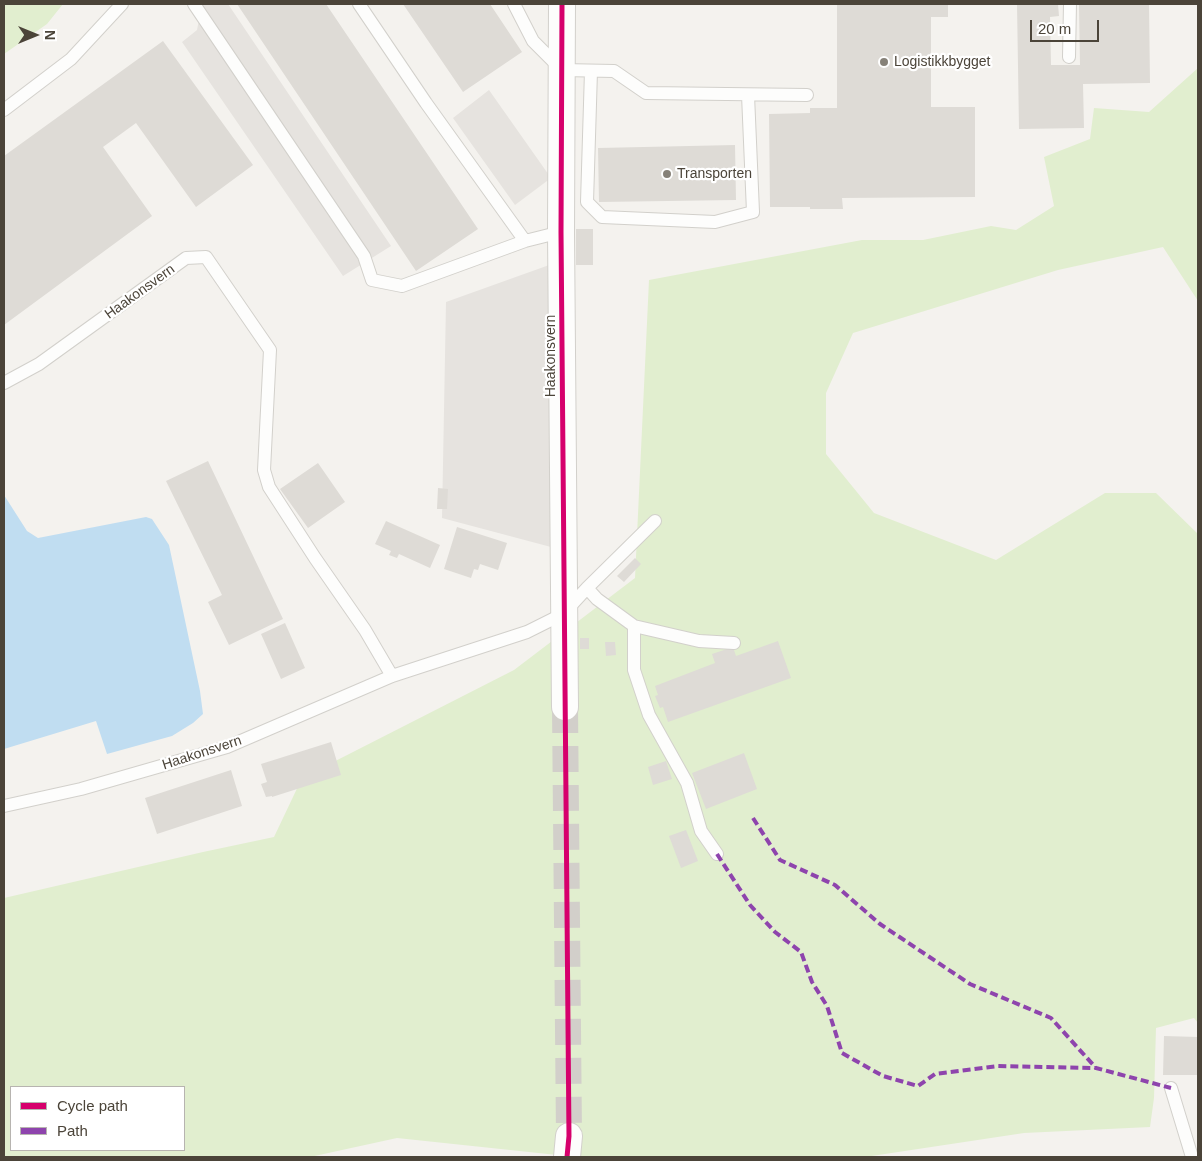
<!DOCTYPE html>
<html>
<head>
<meta charset="utf-8">
<style>
	body { margin:0 }
	#map { position:relative; width:1202px; height:1161px; overflow:hidden; background:#f4f2ee; font-family:Arial,sans-serif }
	canvas { display:block }
	.frame { position:absolute; inset:0; border:5px solid #4b4439; pointer-events:none }
	.legend { position:absolute; left:10px; top:1086px; width:175px; height:65px; box-sizing:border-box; background:#fff; border:1px solid #b7b4b0; margin:0; padding:6px 9px; list-style:none; font-size:15px; color:#4b4439 }
	.legend li { display:flex; align-items:center; gap:10px; height:25px }
	.legend b { width:25px; border:1px solid #b7b4b0 }
	.north { position:absolute; left:10px; top:10px; width:50px; height:50px; -webkit-text-stroke:4px #fff; paint-order:stroke; rotate:90deg; font-size:14px; font-weight:700; line-height:20px; text-align:center; color:#4b4439 }
	.north::after { content:''; display:block; margin:auto; width:18px; height:22px; background:#4b4439; clip-path:polygon(50% 0,100% 100%,50% 72%,0 100%) }
	.scale { position:absolute; left:1030px; top:20px; width:69px; height:22px; box-sizing:border-box; border:2px solid #4b4439; border-top:0; padding-left:6px; font-size:15px; line-height:18px; white-space:nowrap; color:#4b4439; -webkit-text-stroke:4px #fff; paint-order:stroke }
</style>
</head>
<body>
<div id="map">
<canvas width="1202" height="1161"></canvas>
<div class="frame"></div>
<ul class="legend">
<li><b style="height:6px;background:#d6006c"></b>Cycle path</li>
<li><b style="height:6px;background:#8e44ad"></b>Path</li>
</ul>
<div class="north">N</div>
<div class="scale">20 m</div>
</div>
<script>
const c = document.querySelector('canvas').getContext('2d');
c.lineJoin = 'round';
function fill(path, color) { c.fillStyle = color; c.fill(path, 'evenodd'); }
const toPath = rows => new Path2D(rows.map(r => 'M' + r).join(''));
function strokePath(path, color, width, dash) { c.strokeStyle = color; c.lineWidth = width; c.lineCap = dash ? 'butt' : 'round'; c.setLineDash(dash || []); c.stroke(path); }
function label(font, color, halo, rows, align = 'center') {
  c.font = font + ' Arial,sans-serif'; c.lineWidth = 4.5; c.setLineDash([]); c.textBaseline = 'middle'; c.strokeStyle = halo; c.fillStyle = color; for (const [text, x, y, turn = 0] of rows) {
    c.save(); c.translate(x, y); c.rotate((+turn || 0) * Math.PI / 180); c.textAlign = isNaN(turn) ? turn : align; if (halo) c.strokeText(text, 0, 0); c.fillText(text, 0, 0); c.restore();
  }
}
fill(toPath([
	[4,4,63,4,47,24,4,54],
	[1198,68,1198,301,1163,247,1058,270,853,333,826,393,826,454,874,513,996,560,1105,493,1156,493,1198,534,1198,1023,1194,1018,1156,1028,1154,1098,1150,1127,1024,1133,865,1157,576,1157,397,1138,310,1157,4,1157,4,898,203,852,274,837,302,778,514,670,635,578,649,280,862,240,923,240,991,226,1016,230,1054,206,1044,157,1090,139,1094,108,1149,112],
	[11,1087,184,1087,184,1150,11,1150]
]), '#e1eecf');
fill(toPath([
	[202,4,228,4,391,246,343,276,182,42,197,30],
	[489,90,551,178,515,205,453,118],
	[552,264,551,547,442,518,446,302]
]), '#e6e3df');
fill(toPath([
	[4,495,27,531,38,538,146,517,152,519,169,545,200,691,203,714,193,723,172,736,107,754,96,721,4,749]
]), '#c0ddf1');
fill(toPath([
	[237,4,326,4,478,229,416,271],
	[403,4,490,4,522,52,463,92],
	[837,4,948,4,948,17,931,17,931,107,975,107,975,197,842,198,843,209,810,209,810,207,770,207,769,114,810,113,810,108,837,108],
	[1017,4,1058,4,1059,16,1050,17,1051,65,1080,65,1079,5,1149,4,1150,83,1083,84,1084,128,1019,129],
	[163,41,253,165,196,207,136,123,103,147,152,216,4,325,4,156],
	[735,145,736,200,599,202,598,148],
	[576,229,593,229,593,265,576,265],
	[208,461,283,619,229,645,208,602,222,595,166,481],
	[318,463,345,502,308,528,280,489],
	[438,488,448,489,447,509,437,509],
	[386,521,440,545,430,568,399,554,397,558,389,555,391,551,375,544],
	[457,527,507,543,498,570,480,564,478,570,474,569,471,578,444,569],
	[635,558,641,564,624,582,617,576],
	[285,623,305,668,281,679,261,634],
	[580,638,589,638,589,649,580,649],
	[778,641,791,678,668,722,663,707,660,708,655,696,658,695,655,686,715,663,712,654,733,647,736,656],
	[605,642,615,642,616,655,606,656],
	[331,742,341,775,272,797,272,796,266,797,261,784,267,782,261,764],
	[744,753,757,789,706,809,692,773],
	[666,761,672,779,653,785,648,767],
	[231,770,242,806,157,834,145,798],
	[686,830,698,861,681,868,669,836],
	[1164,1036,1198,1037,1198,1075,1163,1075]
]), '#dedbd6');
strokePath(toPath([
	[565,707,569,1136]
]), '#d2cfca', 26, [26, 13]);
const lane = toPath([
	[194,4,364,256,372,280,402,286,525,241],
	[359,4,426,103,525,241,561,232],
	[514,4,533,41,562,70,614,71,646,93,807,95],
	[1069,57,1070,4],
	[591,71,587,202,602,217,715,222,753,212,748,95],
	[4,110,71,59,122,4],
	[4,383,39,364,186,258,206,257,270,350,264,470,269,487,315,558,365,630,392,676],
	[587,588,597,599,634,626,699,641,734,643],
	[634,626,634,670,649,715,687,783,701,831,717,854],
	[4,806,81,789,227,747,392,676,527,632,563,614,587,588,655,521],
	[1171,1088,1192,1157]
]);
const street = toPath([
	[562,4,561,232,565,707],
	[567,1157,569,1136]
]);
strokePath(lane, '#d2d0cb', 14);
strokePath(street, '#d2d0cb', 28);
strokePath(lane, '#fdfdfc', 12);
strokePath(street, '#fdfdfc', 26);
strokePath(toPath([
	[753,818,780,860,835,885,880,924,970,984,1051,1018,1096,1068],
	[717,854,750,905,775,932,801,952,812,982,827,1006,842,1053,883,1076,918,1086,935,1074,998,1066,1096,1068,1171,1088]
]), '#8e44ad', 4, [8, 4]);
strokePath(toPath([
	[562,4,561,232,569,1136,567,1157]
]), '#d6006c', 5);
for (const [x, y, r, color] of [
	[884,62,5,"#868178"],
	[667,174,5,"#868178"]
]) { const dot = new Path2D(); dot.arc(x, y, r, 0, 2 * Math.PI); c.fillStyle = color; c.fill(dot); strokePath(dot, '#fff', 2); }
label('14px', '#4b4439', '#fff', [
	["Logistikkbygget",894,62],
	["Transporten",677,174]
], 'left');
label('14px', '#4b4439', '#fff', [
	["Haakonsvern",140,292,-36],
	["Haakonsvern",551,356,-90],
	["Haakonsvern",202,753,-18]
]);
</script>
</body>
</html>
